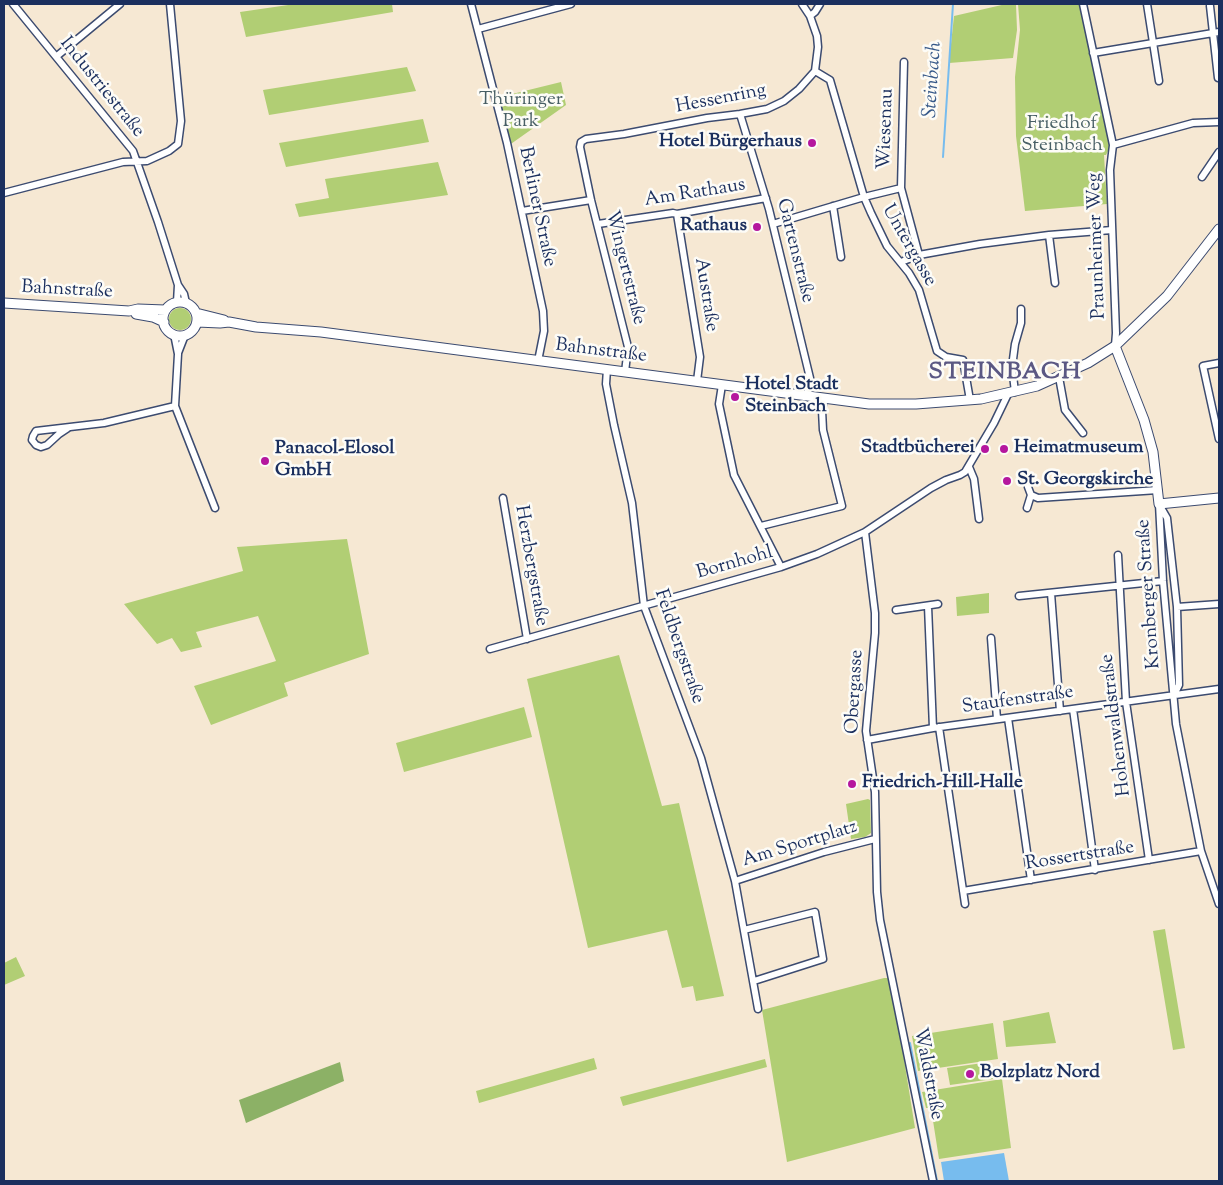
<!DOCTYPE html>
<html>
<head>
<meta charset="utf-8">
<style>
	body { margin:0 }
	#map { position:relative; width:1223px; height:1185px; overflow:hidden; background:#f6e8d3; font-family:"Sorts Mill Goudy",serif }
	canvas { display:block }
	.frame { position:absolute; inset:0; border:5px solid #1b2f5e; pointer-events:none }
</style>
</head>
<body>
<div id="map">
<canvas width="1223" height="1185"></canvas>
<div class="frame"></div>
</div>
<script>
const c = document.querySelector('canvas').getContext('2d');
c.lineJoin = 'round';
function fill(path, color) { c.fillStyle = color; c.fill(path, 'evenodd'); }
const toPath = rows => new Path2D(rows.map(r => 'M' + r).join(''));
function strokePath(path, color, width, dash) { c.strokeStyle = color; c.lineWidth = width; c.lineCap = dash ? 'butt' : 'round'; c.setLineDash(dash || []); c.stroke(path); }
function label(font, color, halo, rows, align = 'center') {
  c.font = font + ' "Sorts Mill Goudy",serif'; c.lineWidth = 5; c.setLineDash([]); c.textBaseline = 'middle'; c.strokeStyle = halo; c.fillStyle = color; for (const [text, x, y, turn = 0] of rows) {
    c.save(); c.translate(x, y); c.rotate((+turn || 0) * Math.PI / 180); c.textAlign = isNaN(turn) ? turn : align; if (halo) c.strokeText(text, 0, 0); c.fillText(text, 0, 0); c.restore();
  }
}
fill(toPath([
	[295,4,392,4,393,12,246,37,240,12],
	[1006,4,1016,4,1017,30,1013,58,949,63,954,16],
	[1018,4,1082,4,1086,34,1111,145,1106,155,1104,155,1107,204,1025,211,1016,136,1015,77,1020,30],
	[407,67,416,91,269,115,263,90],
	[561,82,566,105,508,146,496,98],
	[423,119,429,142,286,167,279,143],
	[438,162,448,195,299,217,295,204,329,198,325,179],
	'169 319a11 11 0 1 1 22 0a11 11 0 1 1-22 0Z',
	[347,539,369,654,284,683,288,696,211,725,194,686,276,661,258,616,196,632,202,647,181,652,172,638,157,644,124,604,243,571,237,547],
	[989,593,989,613,957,616,956,597],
	[619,655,662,806,679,803,724,996,696,1001,693,986,682,988,667,930,588,948,527,679],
	[524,707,532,737,404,772,396,743],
	[868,799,870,800,871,833,865,837,851,839,846,804],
	[1165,929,1185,1048,1173,1050,1153,931],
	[16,957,25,976,4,985,4,963],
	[884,978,891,978,915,1128,787,1162,762,1010],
	[1049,1012,1056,1043,1006,1047,1003,1021],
	[993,1023,998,1059,918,1071,912,1036],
	[594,1058,597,1069,479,1103,476,1091],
	[765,1059,767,1067,623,1106,620,1097],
	[990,1062,993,1079,950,1085,947,1068],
	[1002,1079,1011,1148,939,1159,931,1108,926,1108,922,1092]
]), '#b1ce74');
fill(toPath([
	[340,1062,344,1081,246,1123,239,1100]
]), '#8cb166');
fill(toPath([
	[1004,1153,1009,1181,944,1181,941,1162]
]), '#77bcee');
strokePath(toPath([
	[943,157,953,4],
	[910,1043,937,1181]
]), '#77bcee', 2);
const minor = toPath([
	[13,4,133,151,158,222,178,285,184,294,186,303],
	[471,4,507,143,543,311,544,331,538,361],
	[1083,4,1113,145,1110,170,1116,333,1115,346],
	[1147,4,1159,81],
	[1210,6,1218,78],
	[810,16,815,12,820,4],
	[478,29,571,4],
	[1093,53,1219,32],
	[57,56,120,4],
	[904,62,901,188,919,255],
	[815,71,830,80,864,197,871,213,887,246,909,273,919,290,937,351,946,357,963,360,970,400],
	[740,114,769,209,795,316,810,378,807,397],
	[1113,145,1193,123,1219,122],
	[1202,177,1219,152],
	[4,193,123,162,147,161,169,151,178,144,181,121,170,4],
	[833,206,841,257],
	[522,211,591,200],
	[677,214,700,357,697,381],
	[598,224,673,213,677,214,766,198],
	[773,224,864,197,901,188],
	[1049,235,1055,283],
	[901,262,919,255,980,244,1049,235,1112,230],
	[177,302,178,285],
	[174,334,178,354,175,406,215,508],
	[178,353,185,335],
	[1219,363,1203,366,1219,439],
	[607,369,606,384,614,425,632,503,644,606,701,758,735,881,758,1009],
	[625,372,628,347,591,200,580,147,581,142,586,139,624,134,707,118,740,114,767,109,784,101,799,89,815,71,818,47,817,36,810,16,802,4],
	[1059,377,1065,410,1083,433],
	[722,385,719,404,734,475,781,567],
	[1015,392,1012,367,1015,344,1021,323,1021,309],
	[68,428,59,434,47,445,41,447,36,445,32,440,33,436,36,431,104,423,175,406],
	[969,467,974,479,979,519],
	[1028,487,1031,495,1038,498,1158,490],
	[503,498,527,639],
	[1159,504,1163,581,1176,724,1201,851,1219,904],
	[1160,506,1167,518,1177,607,1179,685,1174,695],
	[1027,508,1031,495],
	[761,526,842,506,823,430,822,410,824,398],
	[865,532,875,613,875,633,866,731,875,792,877,892,880,920,933,1181],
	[1118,555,1126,702,1149,860],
	[1051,593,1060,711],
	[1019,596,1163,581],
	[928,606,933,728],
	[1177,607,1219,604],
	[896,610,938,604],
	[991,638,997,719],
	[490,649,781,567,817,554,865,532,931,488,946,480,960,475,965,472,994,423,1008,394],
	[1073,709,1095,870],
	[1008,718,1031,880],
	[939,727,965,904],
	[867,740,933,728,1219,689],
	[735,881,824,852,875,839],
	[963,891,1201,851],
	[744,930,815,912,823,959,754,981]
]);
const major = toPath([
	'163 319a17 17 0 1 1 34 0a17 17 0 1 1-34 0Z',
	[4,303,129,311,138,309,165,310],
	[196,313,224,320],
	[136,314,153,317,164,322],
	[197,322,220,323,229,322,256,327,321,332,869,404,916,404,981,399,1037,386,1088,363,1115,346,1167,296,1219,229],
	[1115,346,1144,420,1153,452,1159,504,1219,498]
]);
strokePath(minor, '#3c4b70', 9);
strokePath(major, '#3c4b70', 11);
strokePath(minor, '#fff', 6);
strokePath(major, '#fff', 9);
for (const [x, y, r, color] of [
	[812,143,5,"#b5179e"],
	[757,227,5,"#b5179e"],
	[735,397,5,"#b5179e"],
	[985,449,5,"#b5179e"],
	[1004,449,5,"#b5179e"],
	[265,461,5,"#b5179e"],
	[1007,481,5,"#b5179e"],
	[852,784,5,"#b5179e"],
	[970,1074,5,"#b5179e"]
]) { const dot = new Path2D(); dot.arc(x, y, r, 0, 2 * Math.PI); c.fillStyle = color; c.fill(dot); strokePath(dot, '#fdfcf7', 2); }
label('19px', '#1b2f5e', '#fdfcf7', [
	["Industriestraße",101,88,51],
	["Hessenring",721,100,-11],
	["Wiesenau",887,129,-88],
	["Am Rathaus",695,194,-9],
	["Berliner Straße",536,207,78],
	["Untergasse",908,246,60],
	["Praunheimer Weg",1098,246,-92],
	["Gartenstraße",794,251,76],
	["Wingertstraße",624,268,76],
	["Bahnstraße",67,291,3],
	["Austraße",705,295,81],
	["Bahnstraße",601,352,7],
	["Bornhohl",735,564,-16],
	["Herzbergstraße",530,566,80],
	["Kronberger Straße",1150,594,-94],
	["Feldbergstraße",678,647,71],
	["Obergasse",856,692,-87],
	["Staufenstraße",1018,701,-8],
	["Hohenwaldstraße",1117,725,-97],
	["Am Sportplatz",800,845,-17],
	["Rossertstraße",1080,857,-9],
	["Waldstraße",927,1074,79]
]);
label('19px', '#485f65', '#fdfcf7', [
	["Thüringer",521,101],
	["Park",521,123],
	["Friedhof",1062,125],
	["Steinbach",1062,147]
]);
label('bold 19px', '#1b2f5e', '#fdfcf7', [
	["Hotel Bürgerhaus",802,143,"right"],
	["Rathaus",747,227,"right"],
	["Hotel Stadt",745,386],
	["Steinbach",745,408],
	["Stadtbücherei",975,449,"right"],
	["Heimatmuseum",1014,449],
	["Panacol-Elosol",275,450],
	["GmbH",275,472],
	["St. Georgskirche",1017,481],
	["Friedrich-Hill-Halle",862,784],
	["Bolzplatz Nord",980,1074]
], 'left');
label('italic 20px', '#375989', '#fdfcf7', [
	["Steinbach",934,80,-86]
]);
c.letterSpacing = '1px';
label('bold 24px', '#5b5883', '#fdfcf7', [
	["STEINBACH",1005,374]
]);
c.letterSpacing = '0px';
</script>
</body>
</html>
